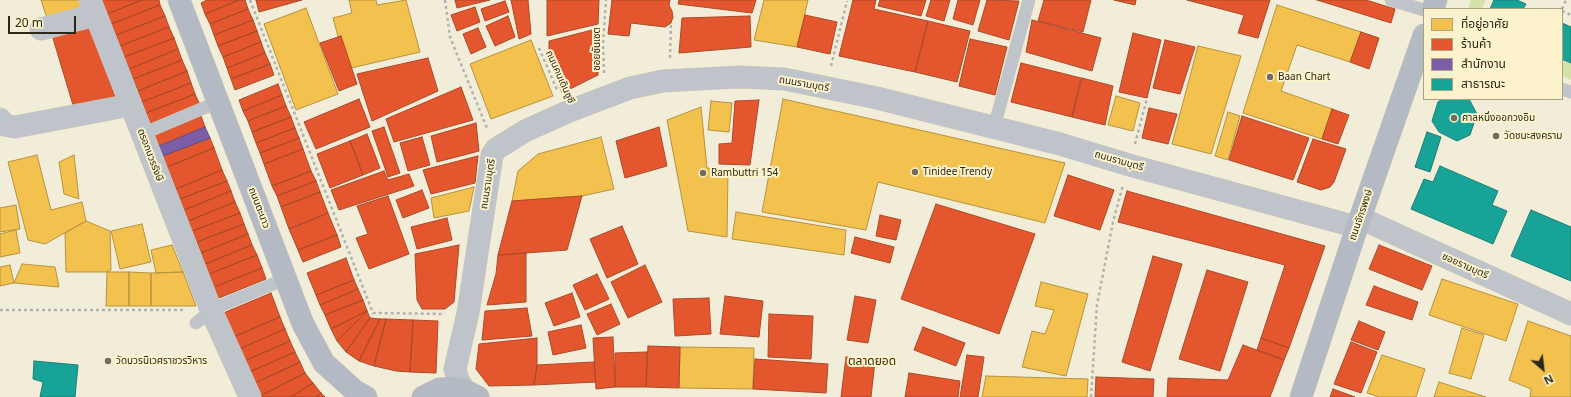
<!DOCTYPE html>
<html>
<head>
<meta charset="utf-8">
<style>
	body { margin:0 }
	#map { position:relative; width:1571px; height:397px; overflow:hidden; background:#f2edd8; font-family:"Noto Sans","Noto Sans Thai",sans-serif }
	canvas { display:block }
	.legend { position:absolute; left:1423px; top:8px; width:140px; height:92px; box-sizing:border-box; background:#fcf3cd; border:1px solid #a8a285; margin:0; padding:5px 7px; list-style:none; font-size:12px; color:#2b281a }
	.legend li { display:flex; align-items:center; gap:8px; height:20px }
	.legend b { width:20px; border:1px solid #a8a285 }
	.north { position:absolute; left:1523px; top:349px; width:40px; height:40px; -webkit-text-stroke:3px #fcf3cd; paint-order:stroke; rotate:152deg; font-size:11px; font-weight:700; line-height:16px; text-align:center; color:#2b281a }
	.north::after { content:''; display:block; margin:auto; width:14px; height:18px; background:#2b281a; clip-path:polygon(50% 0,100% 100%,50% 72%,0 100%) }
	.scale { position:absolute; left:8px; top:16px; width:68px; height:18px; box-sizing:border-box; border:2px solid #2b281a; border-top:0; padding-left:5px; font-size:12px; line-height:14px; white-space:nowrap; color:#2b281a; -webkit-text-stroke:3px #fcf3cd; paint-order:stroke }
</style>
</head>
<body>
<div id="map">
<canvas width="1571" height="397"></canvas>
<ul class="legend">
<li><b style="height:11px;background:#f2c14e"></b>ที่อยู่อาศัย</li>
<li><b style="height:11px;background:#e4572e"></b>ร้านค้า</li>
<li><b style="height:11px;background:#7b5ea7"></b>สำนักงาน</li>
<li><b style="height:11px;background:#17a398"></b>สาธารณะ</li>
</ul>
<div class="north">N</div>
<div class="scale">20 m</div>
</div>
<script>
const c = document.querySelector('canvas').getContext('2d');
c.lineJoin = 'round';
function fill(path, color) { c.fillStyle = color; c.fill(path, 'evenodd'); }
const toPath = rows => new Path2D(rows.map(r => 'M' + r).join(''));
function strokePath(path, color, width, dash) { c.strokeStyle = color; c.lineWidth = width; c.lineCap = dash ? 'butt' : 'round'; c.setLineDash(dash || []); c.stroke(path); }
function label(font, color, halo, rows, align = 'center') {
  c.font = font + ' "Noto Sans","Noto Sans Thai",sans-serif'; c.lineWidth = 4; c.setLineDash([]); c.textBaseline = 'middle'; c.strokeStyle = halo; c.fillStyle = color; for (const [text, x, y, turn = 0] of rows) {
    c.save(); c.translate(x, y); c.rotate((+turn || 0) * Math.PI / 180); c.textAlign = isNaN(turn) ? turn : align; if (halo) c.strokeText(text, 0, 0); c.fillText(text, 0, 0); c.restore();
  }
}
fill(toPath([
	[1471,0,1486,0,1482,9,1468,9],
	[1562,59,1571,63,1571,80,1562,76]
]), '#d4e1a8');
const homes = toPath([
	[41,0,83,0,86,8,48,21,41,0],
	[349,0,376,0,377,5,406,0,420,52,347,69,333,18,352,13,349,0],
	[764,0,808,0,797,47,754,40,764,0],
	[1277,5,1361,32,1350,62,1297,45,1281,91,1332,109,1322,139,1243,113,1277,5],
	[306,8,338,94,296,110,264,24,306,8],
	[531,40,553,96,491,119,470,64,531,40],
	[1198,46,1241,56,1211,154,1172,144,1198,46],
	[1116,96,1140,103,1133,131,1108,125,1116,96],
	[783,99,1065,163,1045,223,878,182,866,230,762,212,783,99],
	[711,101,732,103,729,132,708,130,711,101],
	[701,107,707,168,728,171,727,237,688,231,667,120,701,107],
	[1228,112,1240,116,1228,160,1215,156,1228,112],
	[601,137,614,189,582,196,512,201,518,171,538,154,601,137],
	[37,155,51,210,82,202,86,221,45,244,28,240,8,162,37,155],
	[74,155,79,199,64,194,59,162,74,155],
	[474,187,469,211,434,218,431,198,474,187],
	[16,205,20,229,0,232,0,208,16,205],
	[736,212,846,230,844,255,732,239,736,212],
	[86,221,110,231,111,270,107,272,66,272,65,233,86,221],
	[142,224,151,262,120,269,111,231,142,224],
	[16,230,20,253,0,257,0,234,16,230],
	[172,245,183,272,156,273,151,250,172,245],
	[22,264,55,267,59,287,14,283,22,264],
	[10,265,14,283,0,286,0,267,10,265],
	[107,272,129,272,129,306,106,306,107,272],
	[129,272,151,273,151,306,129,306,129,272],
	[183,272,196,306,151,306,151,273,183,272],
	[1442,279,1518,304,1506,341,1429,315,1442,279],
	[1041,282,1088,294,1066,376,1022,367,1032,331,1045,334,1054,310,1035,306,1041,282],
	[1528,321,1571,336,1571,397,1530,397,1531,389,1509,380,1528,321],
	[1462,328,1484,335,1471,379,1449,373,1462,328],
	[680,347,754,348,753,389,679,388,680,347],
	[1382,355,1425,369,1416,397,1379,397,1367,393,1382,355],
	[986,376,1088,379,1087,397,982,397,986,376],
	[1439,382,1486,397,1434,397,1439,382]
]);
fill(homes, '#f2c14e');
strokePath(homes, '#b6933e', 1);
const shops = toPath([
	[102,0,142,0,107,14,102,0],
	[142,0,159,0,160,5,111,24,107,14,142,0],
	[207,0,239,0,205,14,201,3,207,0],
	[239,0,245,0,248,9,210,24,205,14,239,0],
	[256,0,302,0,259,12,256,0],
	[455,0,490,0,457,8,455,0],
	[511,0,528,0,531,34,519,39,511,0],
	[547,0,599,0,598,24,547,36,547,0],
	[612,0,670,0,669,5,672,11,673,17,671,23,665,27,631,23,629,36,608,34,612,0],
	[679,0,756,0,752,13,678,4,679,0],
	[853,0,876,0,874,9,928,21,915,72,839,56,853,0],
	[880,0,926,0,921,16,878,6,880,0],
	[931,0,950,0,944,21,926,16,931,0],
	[958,0,980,0,973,25,953,19,958,0],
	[987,0,1019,1,1009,40,978,31,987,0],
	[1044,0,1091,0,1083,32,1038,21,1044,0],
	[1114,0,1136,0,1135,5,1114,0],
	[1187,0,1270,0,1258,38,1238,33,1244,15,1187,0],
	[1317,0,1366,0,1395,9,1391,23,1317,0],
	[505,1,509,12,485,21,481,9,505,1],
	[160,5,165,16,116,35,111,24,160,5],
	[475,7,480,22,457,31,451,15,475,7],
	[248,9,253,20,214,35,210,24,248,9],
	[805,15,837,22,830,54,797,47,805,15],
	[165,16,169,27,120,46,116,35,165,16],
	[508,16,515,37,495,46,486,26,508,16],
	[750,16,751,47,679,53,682,18,750,16],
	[253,20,257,31,218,46,214,35,253,20],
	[1032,20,1101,38,1092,71,1026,52,1032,20],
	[928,21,970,31,957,82,915,72,928,21],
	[89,22,115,97,73,105,52,35,89,22],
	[169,27,174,38,124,57,120,46,169,27],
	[478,28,486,47,471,54,463,34,478,28],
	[600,28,598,75,562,93,549,57,549,41,600,28],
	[257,31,261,42,223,57,218,46,257,31],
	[1361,32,1379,38,1369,69,1350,62,1361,32],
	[1133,33,1161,40,1147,98,1119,92,1133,33],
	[341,36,357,84,339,91,320,43,341,36],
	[174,38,178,49,129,69,124,57,174,38],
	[970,39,1007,47,995,95,959,86,970,39],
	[1165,40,1195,47,1180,94,1153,88,1165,40],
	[261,42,265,53,227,68,223,57,261,42],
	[178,49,182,60,133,79,129,69,178,49],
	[265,53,270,64,231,79,227,68,265,53],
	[428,58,438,91,372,121,357,74,428,58],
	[182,60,187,71,138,91,133,79,182,60],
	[1021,63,1081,78,1072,117,1011,102,1021,63],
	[270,64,274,75,235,90,231,79,270,64],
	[187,71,191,83,142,102,138,91,187,71],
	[1082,78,1113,86,1105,125,1072,117,1082,78],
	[191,83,195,94,146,113,142,102,191,83],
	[278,84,282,95,243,111,239,100,278,84],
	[461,87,473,120,394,142,386,119,461,87],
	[195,94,200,105,151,124,146,113,195,94],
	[282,95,286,106,248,121,243,111,282,95],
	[359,99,370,127,316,149,304,122,359,99],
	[759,100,750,165,719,164,719,144,732,143,735,101,759,100],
	[286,106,291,117,252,132,248,121,286,106],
	[1149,108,1177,114,1168,144,1142,138,1149,108],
	[1332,109,1349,115,1338,144,1322,139,1332,109],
	[201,116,205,127,159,146,154,135,201,116],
	[1242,116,1309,138,1293,180,1229,160,1242,116],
	[291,117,295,128,256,143,252,132,291,117],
	[476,123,479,151,437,162,431,136,476,123],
	[384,127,400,173,388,177,372,131,384,127],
	[659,127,667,166,625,178,616,141,659,127],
	[295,128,299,138,260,153,256,143,295,128],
	[367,134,380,168,363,175,350,141,367,134],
	[422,137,430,165,408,171,400,143,422,137],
	[210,138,214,148,167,167,163,156,210,138],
	[299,138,303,149,264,164,260,153,299,138],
	[1313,139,1346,149,1334,182,1330,187,1321,190,1297,182,1313,139],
	[350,141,363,175,330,188,317,154,350,141],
	[214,148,222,170,176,189,167,167,214,148],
	[303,149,311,171,272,186,264,164,303,149],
	[478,156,475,183,431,194,423,170,478,156],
	[222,170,227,181,180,199,176,189,222,170],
	[311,171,316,181,277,196,272,186,311,171],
	[384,171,388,180,409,174,414,186,339,210,331,190,384,171],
	[1068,175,1114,190,1100,230,1054,216,1068,175],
	[227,181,231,191,184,210,180,199,227,181],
	[316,181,320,192,281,207,277,196,316,181],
	[422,190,429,208,403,218,396,200,422,190],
	[231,191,235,202,188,221,184,210,231,191],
	[1127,191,1325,246,1289,348,1261,338,1285,265,1118,222,1127,191],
	[320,192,328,213,289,229,281,207,320,192],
	[388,196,409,254,369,269,356,238,368,234,357,206,388,196],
	[582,196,567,250,498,255,512,201,582,196],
	[235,202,240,213,192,231,188,221,235,202],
	[936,204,1035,234,999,334,901,299,936,204],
	[240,213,244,224,197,242,192,231,240,213],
	[328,213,337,235,298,250,289,229,328,213],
	[880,215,901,220,896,240,876,236,880,215],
	[447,218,452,240,417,249,411,227,447,218],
	[244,224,248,234,201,253,197,242,244,224],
	[622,226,638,264,607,278,590,239,622,226],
	[248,234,252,245,205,264,201,253,248,234],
	[337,235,341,247,303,262,298,250,337,235],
	[855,237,894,247,890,263,851,253,855,237],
	[252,245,257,255,209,274,205,264,252,245],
	[459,245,454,302,445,309,422,309,417,300,415,254,459,245],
	[1379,245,1432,266,1422,290,1369,269,1379,245],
	[526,253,526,302,487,305,496,274,498,255,526,253],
	[257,255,262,268,214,287,209,274,257,255],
	[1153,256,1182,264,1150,371,1122,362,1153,256],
	[346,258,354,280,316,295,307,273,346,258],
	[645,265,662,302,628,318,611,282,645,265],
	[262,268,266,279,219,298,214,287,262,268],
	[1207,270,1248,282,1220,371,1179,359,1207,270],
	[597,274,609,299,585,310,573,285,597,274],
	[354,280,358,289,320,305,316,295,354,280],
	[1374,286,1418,302,1412,320,1366,305,1374,286],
	[358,289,363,300,325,315,320,305,358,289],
	[271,293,280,317,231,338,221,314,271,293],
	[572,293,580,317,554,326,545,303,572,293],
	[725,296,763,301,759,337,720,334,725,296],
	[855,296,876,300,868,343,847,340,855,296],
	[709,298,711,334,675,336,673,299,709,298],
	[363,300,367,311,331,329,325,315,363,300],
	[611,304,620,324,597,335,587,314,611,304],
	[527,308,532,336,482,340,485,311,527,308],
	[367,311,370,318,346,352,337,341,367,311],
	[367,311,337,341,331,329,367,311],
	[769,314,813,316,811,359,768,357,769,314],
	[280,317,285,329,237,350,231,338,280,317],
	[370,318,380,319,359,361,346,352,370,318],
	[380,319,386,319,374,366,359,361,380,319],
	[386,319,413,320,410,372,396,371,374,366,386,319],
	[413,320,438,321,436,373,410,372,413,320],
	[1359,321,1385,332,1378,350,1351,340,1359,321],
	[581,325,586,348,553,355,548,332,581,325],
	[923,327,965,343,956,366,914,350,923,327],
	[285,329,290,341,242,362,237,350,285,329],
	[613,337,615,387,596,389,593,338,613,337],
	[537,338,537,365,534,385,489,386,476,369,479,344,537,338],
	[1261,338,1289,348,1284,360,1257,350,1261,338],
	[290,341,295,352,247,373,242,362,290,341],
	[1351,342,1377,352,1361,393,1334,384,1351,342],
	[1243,345,1284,360,1270,397,1167,397,1168,378,1228,380,1243,345],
	[648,346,680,347,679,388,646,387,648,346],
	[295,352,300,362,253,384,247,373,295,352],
	[647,352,646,387,615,387,615,353,647,352],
	[967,355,984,357,978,397,960,397,967,355],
	[846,357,875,361,871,397,841,397,846,357],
	[755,359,828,364,826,393,753,389,755,359],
	[300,362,305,373,258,397,253,384,300,362],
	[594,362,596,382,534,385,537,365,594,362],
	[305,373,313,383,291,397,258,397,305,373],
	[909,373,960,381,958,397,905,397,909,373],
	[1096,377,1154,379,1153,397,1095,397,1096,377],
	[313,383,321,393,316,397,291,397,313,383],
	[1333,389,1355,397,1330,397,1333,389],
	[321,393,325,397,316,397,321,393]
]);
fill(shops, '#e4572e');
strokePath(shops, '#ac4928', 1);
const offices = toPath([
	[205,127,210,138,163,156,159,146,205,127]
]);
fill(offices, '#7b5ea7');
strokePath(offices, '#634e7d', 1);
const public = toPath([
	[1494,0,1517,0,1526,4,1523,9,1490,9,1494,0],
	[1562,23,1571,27,1571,63,1562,59,1562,23],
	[1442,99,1469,99,1477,114,1470,135,1457,141,1439,132,1432,121,1438,102,1442,99],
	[1427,132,1441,137,1430,172,1415,167,1427,132],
	[1440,166,1498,191,1492,205,1507,211,1493,244,1411,209,1424,179,1433,182,1440,166],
	[1531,210,1571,227,1571,281,1511,256,1531,210],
	[34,361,78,365,75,397,40,397,43,382,33,379,34,361]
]);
fill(public, '#17a398');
strokePath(public, '#1d7e72', 1);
const lane = toPath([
	[1391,0,1424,10],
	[1562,89,1571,92],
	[994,127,1029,0],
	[142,134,218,102],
	[196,323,215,308,285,279]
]);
const street = toPath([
	[90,0,211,310,250,397],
	[41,29,95,15],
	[0,119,4,125,15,127,131,105],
	[1360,218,1571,314],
	[464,390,458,380,455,369,468,313,492,155,496,149,525,131,567,112,630,88,663,81,739,77,784,79,877,98,1060,144,1129,165,1357,227]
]);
const secondary = toPath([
	[179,0,303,324,324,363,355,391,366,397],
	[1433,9,1436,0],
	[423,397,439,389,453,388,464,390,478,397],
	[1301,397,1357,227,1424,35]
]);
strokePath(lane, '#ccc8b7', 13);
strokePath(street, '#ccc8b7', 23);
strokePath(secondary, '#ccc8b7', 23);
strokePath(toPath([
	[250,0,373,313,445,314],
	[445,0,450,37,487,128],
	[1562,9,1566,0],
	[1562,11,1571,15],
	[539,48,558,92],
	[670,58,671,23],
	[831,66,847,1],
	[604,73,603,44,606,0],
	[1135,144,1147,98],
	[0,310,183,310],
	[1091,397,1097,305,1113,222,1123,185]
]), '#b1b3b3', 2.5, [3, 3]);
strokePath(lane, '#bfc3ca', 12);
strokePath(street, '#bfc3ca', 22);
strokePath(secondary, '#b4bac3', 22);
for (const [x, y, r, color] of [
	[1270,77,4,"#716d5c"],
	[1454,118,4,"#716d5c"],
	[1496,136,4,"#716d5c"],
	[915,172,4,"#716d5c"],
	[703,173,4,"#716d5c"],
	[108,361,4,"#716d5c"]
]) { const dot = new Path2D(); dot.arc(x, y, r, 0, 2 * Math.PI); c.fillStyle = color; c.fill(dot); strokePath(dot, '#fcf3cd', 1.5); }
label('10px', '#2b281a', '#fcf3cd', [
	["ซอยซันเซต",597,49,-90],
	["ถนนคนเดินซูซี",560,77,66],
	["ถนนรามบุตรี",804,84,10],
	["ตรอกบวรรังษี",150,155,69],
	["ถนนรามบุตรี",1119,161,16],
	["ถนนรามบุตรี",488,184,-81],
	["ถนนตะนาว",259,208,69],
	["ถนนจักรพงษ์",1361,215,-71],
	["ซอยรามบุตรี",1465,266,24]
]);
label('10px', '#2b281a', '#fcf3cd', [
	["Baan Chart",1278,77],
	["ศาลหนึ่งออกวงอิม",1462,118],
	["วัดชนะสงคราม",1504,136],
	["Tinidee Trendy",923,172],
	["Rambuttri 154",711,173],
	["วัดบวรนิเวศราชวรวิหาร",116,361]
], 'left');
label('12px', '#322a09', '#fcf3cd', [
	["ตลาดยอด",872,362]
]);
</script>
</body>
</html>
